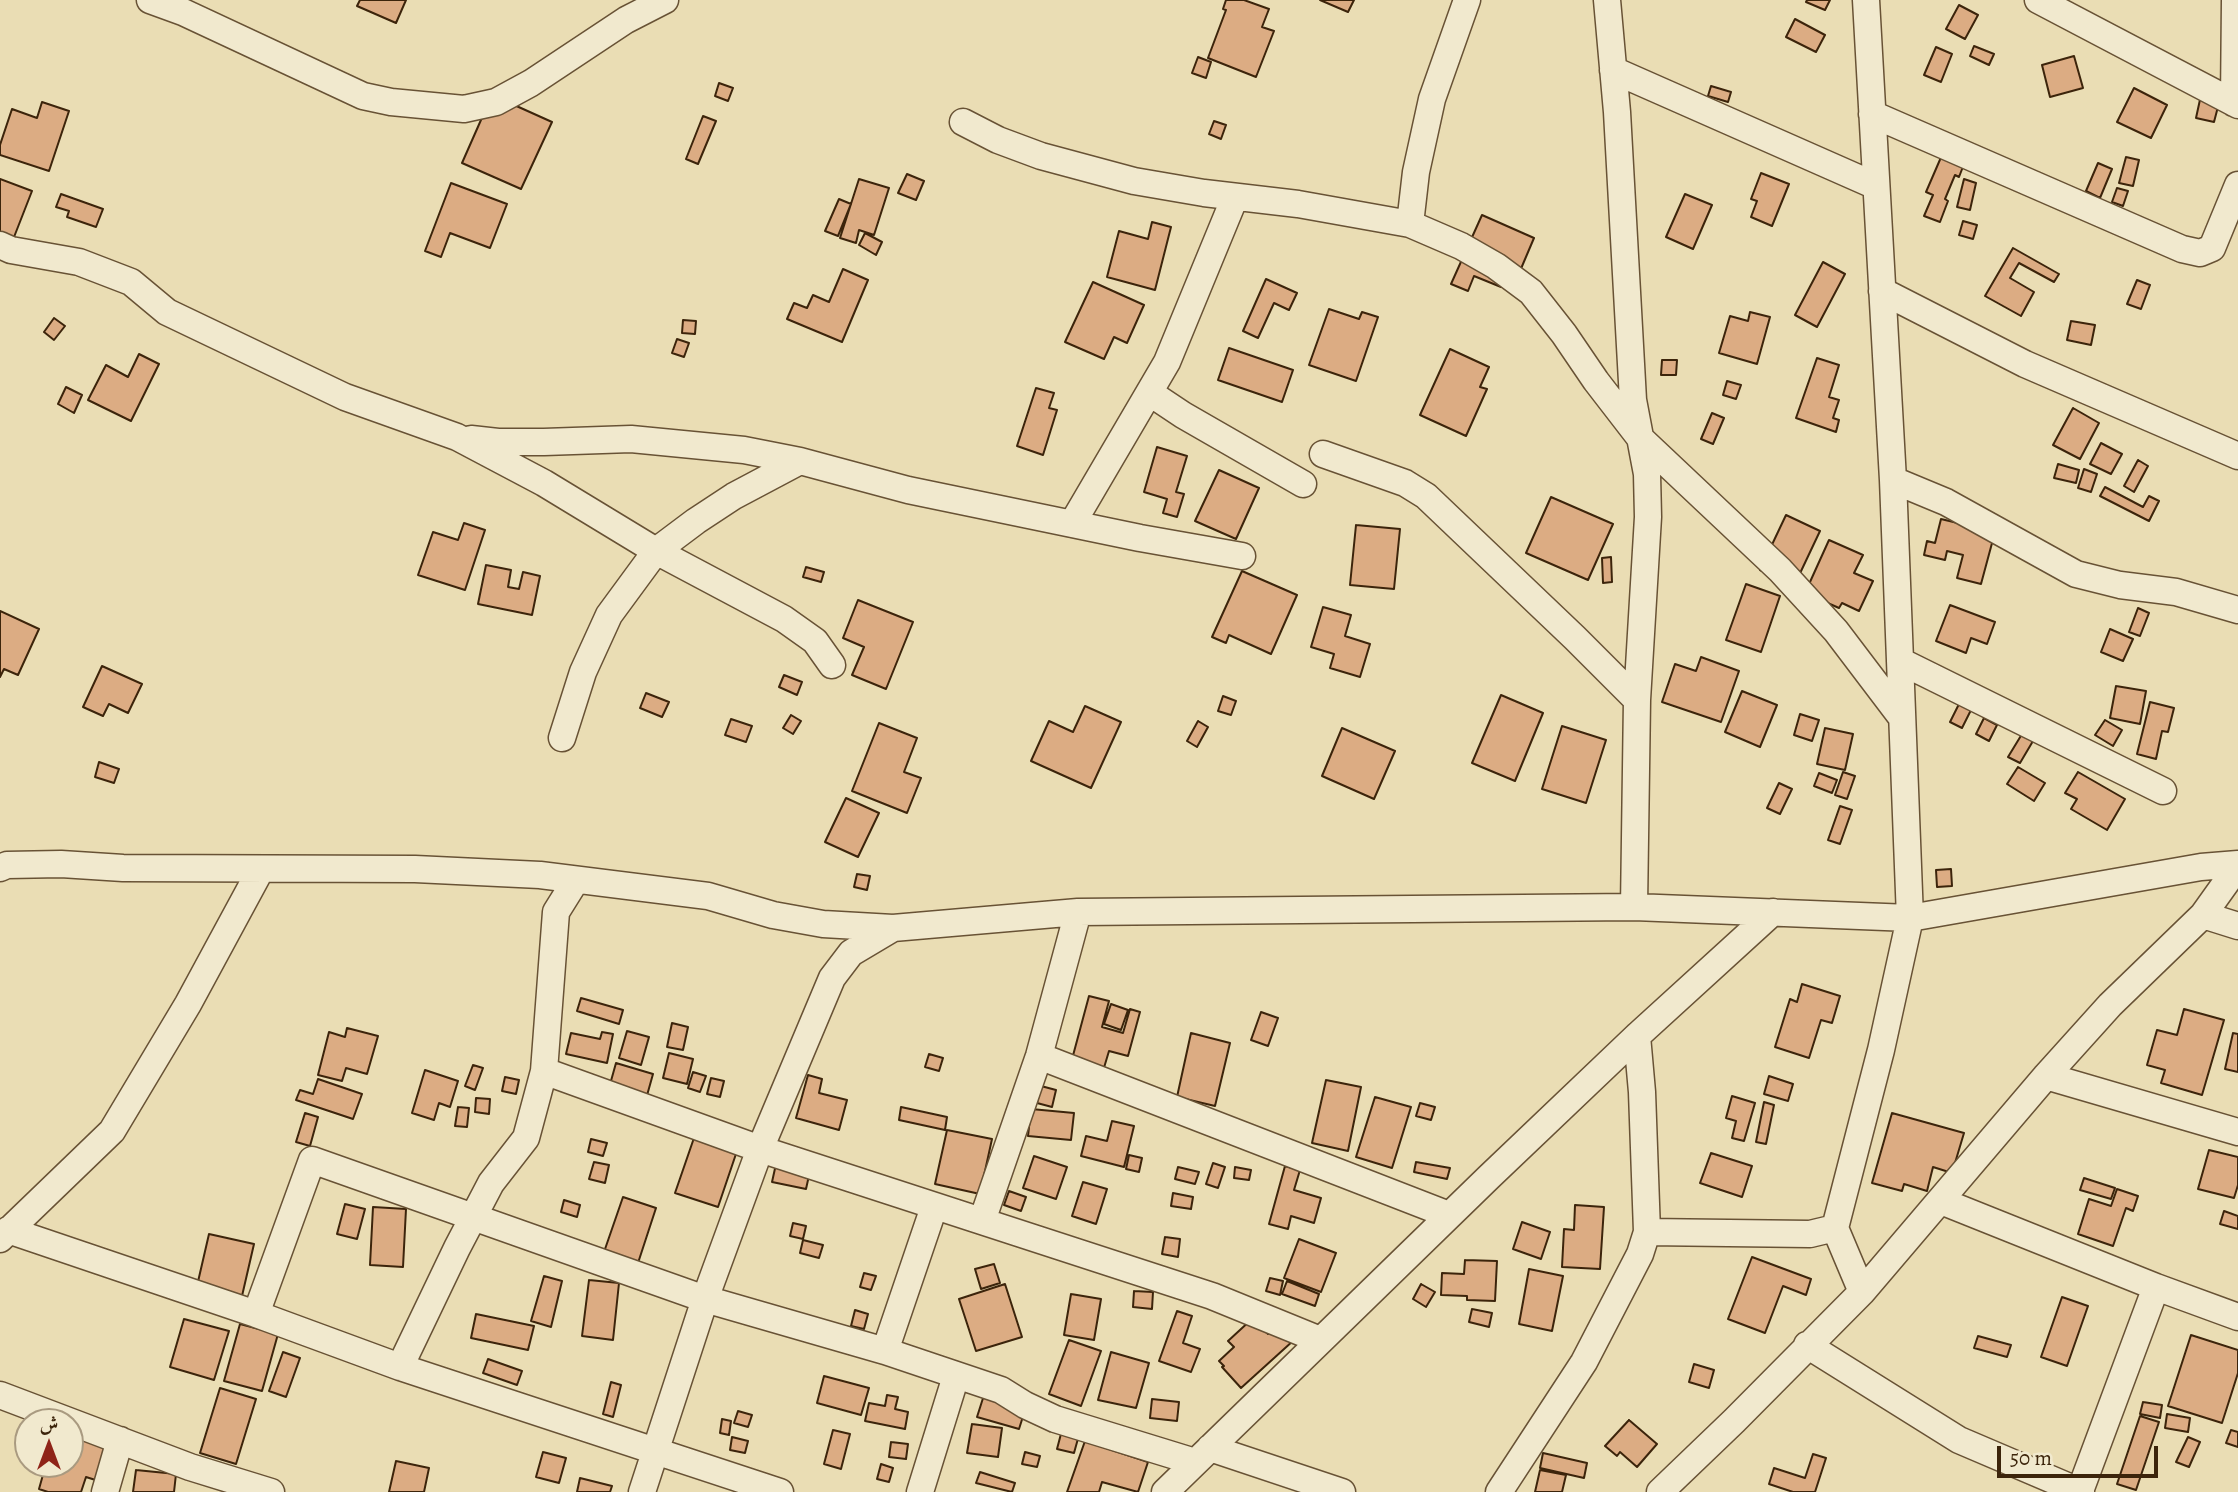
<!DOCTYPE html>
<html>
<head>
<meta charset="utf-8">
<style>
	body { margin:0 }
	#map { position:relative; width:2238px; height:1492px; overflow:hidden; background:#eaddb4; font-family:Alegreya,Amiri,serif }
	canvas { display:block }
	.north { position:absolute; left:14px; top:1408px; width:70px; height:70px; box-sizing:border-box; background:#f1e9ce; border:2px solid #a99a80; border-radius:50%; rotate:0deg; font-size:19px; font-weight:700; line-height:28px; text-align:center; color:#3c240b }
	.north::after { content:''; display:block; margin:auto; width:24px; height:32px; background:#8f2418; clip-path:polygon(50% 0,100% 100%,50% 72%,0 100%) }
	.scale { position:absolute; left:1997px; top:1446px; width:161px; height:32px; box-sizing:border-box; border:4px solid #3c240b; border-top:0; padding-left:9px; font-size:21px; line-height:24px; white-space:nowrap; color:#3c240b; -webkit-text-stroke:5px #f1e9ce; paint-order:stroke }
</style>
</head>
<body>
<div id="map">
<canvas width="2238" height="1492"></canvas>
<div class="north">ش</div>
<div class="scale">50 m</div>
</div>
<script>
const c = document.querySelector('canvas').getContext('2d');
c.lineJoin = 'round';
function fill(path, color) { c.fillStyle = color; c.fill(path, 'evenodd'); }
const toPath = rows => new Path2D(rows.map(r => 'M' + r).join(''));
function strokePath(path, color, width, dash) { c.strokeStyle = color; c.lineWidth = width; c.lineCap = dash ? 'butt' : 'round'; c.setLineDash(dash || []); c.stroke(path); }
const building = toPath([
	[360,0,406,0,396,23,357,6,360,0],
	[1226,0,1244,0,1269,9,1262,27,1274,31,1256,77,1208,58,1226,10,1223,9,1226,0],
	[1320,0,1354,0,1348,12,1320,0],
	[1807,0,1830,0,1825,10,1806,2,1807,0],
	[1959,5,1978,15,1965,39,1946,29,1959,5],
	[1795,19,1825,35,1816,52,1786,37,1795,19],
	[1974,46,1994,54,1989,65,1970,56,1974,46],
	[1936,47,1952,54,1941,82,1924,75,1936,47],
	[2074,56,2083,88,2050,97,2042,65,2074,56],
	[1198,57,1211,62,1206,78,1192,73,1198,57],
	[719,83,733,88,728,101,715,96,719,83],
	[1711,86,1731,92,1728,102,1708,96,1711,86],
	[2134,88,2167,105,2151,138,2117,122,2134,88],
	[492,95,552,122,521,189,462,163,492,95],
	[2201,95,2220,99,2214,122,2196,118,2201,95],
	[42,102,69,111,49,171,0,155,0,145,12,109,37,118,42,102],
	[703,116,716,121,698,164,686,159,703,116],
	[1214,121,1226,125,1221,139,1209,134,1214,121],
	[1942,155,1964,164,1959,177,1955,175,1945,199,1948,201,1940,222,1924,216,1933,195,1926,192,1942,155],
	[2126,157,2139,160,2133,186,2119,183,2126,157],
	[2098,163,2112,169,2100,198,2086,191,2098,163],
	[1761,173,1789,184,1772,226,1751,217,1757,201,1751,199,1761,173],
	[907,174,924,181,916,200,898,193,907,174],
	[0,179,32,191,7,255,0,252,0,179],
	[859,179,889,188,874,235,859,230,856,243,840,238,859,179],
	[1964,179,1976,183,1970,210,1957,207,1964,179],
	[451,183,507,204,490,248,450,233,441,257,425,251,451,183],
	[2117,188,2128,191,2123,206,2112,202,2117,188],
	[61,194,103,209,96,227,67,217,69,211,56,207,61,194],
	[1685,194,1712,205,1693,249,1666,237,1685,194],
	[839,199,851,204,838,236,825,231,839,199],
	[1482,215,1534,238,1520,271,1511,267,1501,287,1474,276,1468,291,1451,284,1482,215],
	[1963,221,1977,225,1973,239,1959,235,1963,221],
	[1152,222,1171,227,1155,290,1107,277,1119,231,1148,239,1152,222],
	[865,233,882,242,876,255,859,245,865,233],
	[2013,248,2059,274,2054,282,2019,263,2010,278,2034,292,2021,316,1985,296,2013,248],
	[1823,262,1845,274,1817,327,1795,315,1823,262],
	[843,269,868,280,842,342,787,319,794,303,807,308,813,295,829,302,843,269],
	[1266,279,1297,293,1289,310,1274,303,1258,338,1243,331,1266,279],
	[2137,280,2150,285,2141,309,2127,304,2137,280],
	[1093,282,1144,305,1127,343,1114,337,1104,359,1065,342,1093,282],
	[1329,309,1359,319,1362,312,1378,317,1356,381,1309,365,1329,309],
	[1750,312,1770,317,1757,364,1719,353,1730,316,1748,321,1750,312],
	[54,318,65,326,54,340,44,332,54,318],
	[683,320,696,321,695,334,682,333,683,320],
	[2071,321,2095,325,2091,345,2067,340,2071,321],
	[677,339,689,343,684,357,672,353,677,339],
	[1229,348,1293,370,1282,402,1218,380,1229,348],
	[1450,349,1489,367,1480,387,1487,389,1466,436,1420,415,1450,349],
	[139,354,159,364,131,421,88,400,106,365,128,377,139,354],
	[1817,358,1839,365,1829,397,1839,400,1833,418,1839,420,1836,432,1796,418,1817,358],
	[1662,360,1677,360,1676,375,1661,375,1662,360],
	[1727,381,1741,385,1736,399,1723,395,1727,381],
	[66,387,82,395,74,413,58,404,66,387],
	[1036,388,1054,393,1049,408,1057,410,1043,455,1017,446,1036,388],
	[2073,408,2099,423,2080,459,2053,445,2073,408],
	[1712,413,1724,418,1713,444,1701,439,1712,413],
	[2101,443,2122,454,2111,474,2090,464,2101,443],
	[1157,447,1187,456,1176,492,1184,494,1177,517,1163,513,1167,499,1144,492,1157,447],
	[2138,460,2148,466,2134,492,2124,486,2138,460],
	[2058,464,2079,470,2076,483,2054,478,2058,464],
	[2084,469,2097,474,2091,492,2078,488,2084,469],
	[1219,470,1259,488,1236,539,1195,521,1219,470],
	[2105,487,2143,507,2149,496,2159,501,2149,521,2100,496,2105,487],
	[1551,497,1613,524,1588,580,1526,553,1551,497],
	[1786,515,1820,531,1794,586,1760,570,1786,515],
	[1941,519,1995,532,1981,584,1957,578,1963,555,1947,551,1945,560,1924,555,1927,541,1935,543,1941,519],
	[464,523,485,530,465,590,418,575,433,532,458,540,464,523],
	[1356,525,1400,529,1394,589,1350,585,1356,525],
	[1829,540,1863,555,1854,573,1873,581,1859,611,1842,603,1839,608,1805,593,1829,540],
	[1611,557,1612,582,1603,583,1602,558,1611,557],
	[486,565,511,570,508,587,519,589,523,572,540,576,532,615,478,604,486,565],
	[806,567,824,572,821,582,803,577,806,567],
	[1242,571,1297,595,1271,654,1229,635,1226,643,1212,637,1242,571],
	[1746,584,1780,596,1761,652,1726,640,1746,584],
	[858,600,913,622,886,689,852,675,864,647,843,638,858,600],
	[1950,605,1995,622,1987,644,1971,638,1966,653,1936,641,1950,605],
	[1323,607,1351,615,1345,636,1370,644,1360,677,1330,668,1334,654,1311,647,1323,607],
	[2138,608,2149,613,2140,636,2129,632,2138,608],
	[0,611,39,629,18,675,4,669,0,677,0,611],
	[2110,629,2133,639,2123,661,2101,652,2110,629],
	[1701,657,1739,671,1721,722,1662,702,1675,664,1696,671,1701,657],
	[102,666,142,684,128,713,109,704,103,716,83,707,102,666],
	[784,675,802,682,797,695,779,687,784,675],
	[2116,686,2146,691,2140,724,2110,718,2116,686],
	[1742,691,1777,705,1760,747,1725,732,1742,691],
	[646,693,669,702,662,717,640,708,646,693],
	[1501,695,1543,713,1515,781,1472,763,1501,695],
	[1223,696,1236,701,1231,715,1218,711,1223,696],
	[2150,702,2174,708,2168,732,2162,731,2156,759,2137,754,2150,702],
	[1959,704,1971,710,1962,728,1950,722,1959,704],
	[1085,706,1121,722,1091,788,1031,761,1049,721,1073,732,1085,706],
	[1800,714,1819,720,1812,741,1794,735,1800,714],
	[791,715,801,721,793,734,783,728,791,715],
	[1984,718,1997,725,1989,741,1976,734,1984,718],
	[731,719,752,726,746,742,725,735,731,719],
	[2105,720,2122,730,2113,746,2095,735,2105,720],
	[1198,721,1208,727,1197,747,1187,741,1198,721],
	[879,723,917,738,904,772,921,778,907,813,852,791,879,723],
	[1562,726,1606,740,1586,803,1542,789,1562,726],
	[1342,728,1395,751,1374,799,1322,776,1342,728],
	[1825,728,1853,734,1845,770,1817,764,1825,728],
	[2022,734,2033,741,2020,763,2008,757,2022,734],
	[99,762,119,769,114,783,95,777,99,762],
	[2018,767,2045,783,2034,801,2007,784,2018,767],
	[1843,772,1855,776,1847,799,1835,795,1843,772],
	[2078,772,2125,799,2107,830,2071,809,2077,799,2065,793,2078,772],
	[1819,773,1837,780,1832,793,1814,786,1819,773],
	[1779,783,1792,789,1780,814,1767,808,1779,783],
	[846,798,879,813,858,857,825,842,846,798],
	[1840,806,1852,810,1840,844,1828,840,1840,806],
	[1951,869,1952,886,1937,887,1936,870,1951,869],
	[857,874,870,876,867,890,854,887,857,874],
	[1802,984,1840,996,1832,1023,1821,1020,1809,1058,1775,1047,1790,999,1797,1002,1802,984],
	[1089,996,1109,1001,1102,1027,1123,1033,1130,1009,1140,1012,1128,1056,1109,1051,1103,1071,1071,1063,1089,996],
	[581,998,623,1010,619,1024,577,1011,581,998],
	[1111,1004,1128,1010,1121,1030,1104,1024,1111,1004],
	[2184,1009,2224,1020,2202,1095,2161,1083,2165,1070,2147,1065,2157,1030,2177,1035,2184,1009],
	[1261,1012,1278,1018,1268,1046,1251,1040,1261,1012],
	[672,1023,688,1027,683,1050,667,1047,672,1023],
	[347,1028,378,1036,367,1074,346,1068,342,1081,318,1075,329,1032,345,1037,347,1028],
	[627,1031,649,1037,641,1065,619,1058,627,1031],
	[602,1032,613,1034,607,1063,566,1054,571,1033,600,1039,602,1032],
	[1191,1033,1230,1043,1215,1106,1177,1097,1191,1033],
	[2233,1033,2238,1034,2238,1072,2225,1069,2233,1033],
	[669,1053,693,1059,687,1084,663,1078,669,1053],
	[929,1054,943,1058,939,1071,925,1067,929,1054],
	[616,1063,653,1074,646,1099,609,1088,616,1063],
	[473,1065,483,1068,475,1090,465,1086,473,1065],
	[425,1070,458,1081,450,1107,439,1103,434,1120,412,1113,425,1070],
	[693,1072,706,1076,700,1092,688,1088,693,1072],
	[808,1075,822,1079,819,1093,847,1100,839,1130,796,1118,808,1075],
	[1769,1076,1793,1084,1788,1101,1764,1094,1769,1076],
	[505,1077,519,1080,516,1094,502,1091,505,1077],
	[711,1078,724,1081,720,1097,707,1094,711,1078],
	[318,1079,362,1094,353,1119,296,1100,300,1090,313,1094,318,1079],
	[1326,1080,1361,1087,1348,1151,1312,1143,1326,1080],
	[1041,1086,1056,1090,1052,1107,1037,1103,1041,1086],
	[1732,1096,1755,1103,1744,1141,1732,1138,1736,1121,1726,1118,1732,1096],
	[1375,1097,1411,1107,1392,1168,1356,1157,1375,1097],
	[476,1098,490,1099,489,1114,475,1112,476,1098],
	[1764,1102,1774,1105,1766,1144,1756,1142,1764,1102],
	[1420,1103,1435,1107,1431,1120,1416,1116,1420,1103],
	[458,1107,469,1108,467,1127,455,1126,458,1107],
	[901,1107,947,1117,945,1130,899,1120,901,1107],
	[1031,1109,1074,1113,1071,1140,1028,1136,1031,1109],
	[305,1113,318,1117,310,1146,296,1142,305,1113],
	[1892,1113,1964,1133,1952,1173,1933,1167,1927,1191,1904,1184,1902,1191,1872,1183,1892,1113],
	[1112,1121,1134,1126,1124,1167,1081,1156,1086,1136,1107,1141,1112,1121],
	[947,1130,992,1139,980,1194,935,1184,947,1130],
	[695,1135,738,1148,718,1207,675,1193,695,1135],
	[591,1139,607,1143,603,1156,588,1152,591,1139],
	[2209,1150,2238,1157,2238,1185,2234,1198,2198,1189,2209,1150],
	[1711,1153,1752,1166,1742,1197,1700,1183,1711,1153],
	[1129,1155,1142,1158,1139,1172,1126,1169,1129,1155],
	[1034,1156,1067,1167,1056,1199,1023,1188,1034,1156],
	[594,1162,609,1165,605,1183,589,1179,594,1162],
	[1416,1162,1450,1168,1447,1179,1414,1172,1416,1162],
	[1213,1163,1225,1167,1218,1188,1206,1184,1213,1163],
	[776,1164,810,1171,806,1189,772,1182,776,1164],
	[1285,1166,1300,1170,1294,1190,1321,1198,1314,1223,1291,1216,1288,1229,1269,1224,1285,1166],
	[1178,1167,1199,1172,1195,1184,1175,1179,1178,1167],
	[1235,1167,1251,1170,1249,1180,1234,1178,1235,1167],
	[2084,1178,2115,1188,2111,1199,2080,1190,2084,1178],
	[1083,1182,1107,1189,1096,1224,1072,1216,1083,1182],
	[2117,1189,2138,1196,2133,1211,2126,1208,2113,1246,2078,1234,2089,1199,2111,1206,2117,1189],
	[1009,1191,1026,1197,1021,1211,1004,1205,1009,1191],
	[1173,1193,1193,1197,1191,1209,1171,1206,1173,1193],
	[623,1197,656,1208,638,1263,604,1252,623,1197],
	[564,1200,580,1205,577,1217,561,1212,564,1200],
	[345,1204,365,1209,357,1239,337,1234,345,1204],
	[1575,1205,1604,1207,1600,1269,1562,1267,1564,1229,1574,1230,1575,1205],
	[373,1207,406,1209,403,1267,370,1265,373,1207],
	[2224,1211,2238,1216,2238,1229,2220,1224,2224,1211],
	[1522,1222,1550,1232,1541,1259,1513,1249,1522,1222],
	[793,1223,806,1226,803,1239,790,1236,793,1223],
	[209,1234,254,1244,242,1296,197,1286,209,1234],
	[1165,1237,1180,1239,1178,1257,1162,1254,1165,1237],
	[1299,1239,1336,1253,1321,1292,1284,1278,1299,1239],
	[803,1240,823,1245,819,1258,800,1253,803,1240],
	[1752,1257,1811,1279,1806,1295,1783,1286,1765,1333,1728,1319,1752,1257],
	[1465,1260,1497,1261,1495,1301,1467,1300,1467,1296,1441,1295,1442,1273,1464,1274,1465,1260],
	[994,1264,1000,1283,981,1289,975,1269,994,1264],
	[1529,1269,1563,1276,1552,1331,1519,1324,1529,1269],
	[864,1273,876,1276,871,1290,860,1287,864,1273],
	[544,1276,562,1281,551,1327,531,1321,544,1276],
	[1270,1278,1283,1281,1280,1295,1266,1291,1270,1278],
	[589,1280,619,1283,613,1340,582,1336,589,1280],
	[1287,1281,1319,1294,1315,1306,1282,1294,1287,1281],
	[1005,1284,1022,1337,976,1351,959,1299,1005,1284],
	[1421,1284,1435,1292,1426,1307,1413,1299,1421,1284],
	[1134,1291,1153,1292,1152,1309,1133,1307,1134,1291],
	[1071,1294,1101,1299,1094,1340,1064,1335,1071,1294],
	[2062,1297,2088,1306,2067,1366,2041,1357,2062,1297],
	[1472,1309,1492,1313,1489,1327,1469,1322,1472,1309],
	[855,1310,868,1314,864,1329,851,1326,855,1310],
	[1177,1311,1192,1316,1183,1343,1200,1349,1191,1372,1159,1361,1177,1311],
	[476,1314,534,1326,528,1350,471,1338,476,1314],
	[1253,1318,1268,1334,1279,1324,1294,1340,1241,1388,1222,1367,1224,1366,1219,1361,1234,1347,1228,1341,1253,1318],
	[184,1319,229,1331,214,1380,170,1367,184,1319],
	[240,1324,278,1334,262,1391,224,1381,240,1324],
	[2191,1335,2238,1350,2238,1373,2222,1423,2168,1406,2191,1335],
	[1978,1336,2011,1345,2007,1357,1974,1348,1978,1336],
	[1069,1340,1101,1351,1081,1406,1049,1394,1069,1340],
	[283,1352,300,1358,286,1397,269,1391,283,1352],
	[1111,1352,1149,1363,1136,1408,1098,1400,1111,1352],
	[488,1359,522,1371,517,1385,483,1373,488,1359],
	[1694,1364,1714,1370,1709,1388,1689,1382,1694,1364],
	[824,1376,869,1388,861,1415,817,1403,824,1376],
	[611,1382,621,1385,613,1417,603,1414,611,1382],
	[220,1388,256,1399,236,1464,200,1453,220,1388],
	[887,1395,898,1397,895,1409,908,1412,905,1429,865,1421,869,1403,885,1406,887,1395],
	[984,1395,1026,1407,1019,1429,977,1417,984,1395],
	[1152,1399,1179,1402,1177,1421,1150,1418,1152,1399],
	[2143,1402,2162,1405,2160,1418,2140,1414,2143,1402],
	[738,1411,752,1415,748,1427,734,1423,738,1411],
	[2167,1414,2190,1418,2188,1432,2165,1428,2167,1414],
	[2140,1416,2159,1422,2136,1490,2117,1484,2140,1416],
	[722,1419,731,1421,729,1435,720,1433,722,1419],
	[1629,1420,1657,1444,1637,1467,1620,1452,1617,1456,1605,1446,1629,1420],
	[972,1424,1002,1428,998,1457,967,1453,972,1424],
	[833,1430,850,1434,841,1469,824,1464,833,1430],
	[1062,1430,1079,1435,1074,1453,1057,1449,1062,1430],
	[2231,1430,2238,1432,2238,1447,2226,1443,2231,1430],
	[70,1436,115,1450,105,1483,86,1477,81,1492,48,1492,39,1489,46,1464,70,1464,70,1436],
	[732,1437,748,1441,745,1453,730,1450,732,1437],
	[2188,1437,2200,1442,2189,1467,2176,1462,2188,1437],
	[1085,1441,1148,1462,1138,1492,1102,1482,1099,1492,1067,1492,1085,1441],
	[891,1442,908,1444,906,1459,889,1457,891,1442],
	[543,1452,566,1458,559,1483,536,1477,543,1452],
	[1025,1452,1040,1456,1037,1467,1022,1464,1025,1452],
	[1543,1453,1587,1463,1584,1478,1540,1468,1543,1453],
	[1813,1454,1826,1458,1815,1492,1793,1492,1769,1484,1774,1468,1805,1478,1813,1454],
	[396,1461,429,1468,424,1492,389,1492,396,1461],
	[881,1464,893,1468,889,1482,877,1479,881,1464],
	[136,1470,176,1474,174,1492,133,1492,136,1470],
	[1540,1470,1566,1475,1562,1492,1535,1492,1540,1470],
	[980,1472,1015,1483,1012,1492,976,1483,980,1472],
	[580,1478,612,1486,610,1492,577,1492,580,1478]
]);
fill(building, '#dcac83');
strokePath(building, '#3c240b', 2);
const minor = toPath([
	[150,0,183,12,363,96,391,102,464,109,496,102,531,83,626,20,665,0],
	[1607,0,1617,112,1633,400,1647,474,1648,517,1637,700,1634,907],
	[2038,0,2238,105],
	[1613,70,1876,186],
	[2234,103,2235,0],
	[1872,114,2182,249,2200,253,2212,248,2238,185],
	[963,122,998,140,1041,156,1134,181,1204,193,1298,204,1410,224,1461,246,1496,266,1531,292,1564,334,1596,381,1640,438,1780,570,1836,631,1902,718],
	[1410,224,1416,172,1432,99,1467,0],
	[0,245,11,250,79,262,131,282,167,312,345,397,457,437,544,483,656,551,784,619,815,641,832,665],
	[1882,291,2025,364,2238,456],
	[1150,393,1183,415,1303,484],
	[471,439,498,442,544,442,631,439,744,450,800,461,908,490,1140,538,1242,556],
	[1323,454,1405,483,1426,496,1575,638,1637,700],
	[1893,480,1946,502,2076,574,2120,585,2176,592,2238,610],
	[1072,524,1167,362,1235,197],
	[1900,661,2163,791],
	[562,738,583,672,609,615,656,551,696,521,734,496,800,461],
	[0,868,7,865,61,864,123,868,415,869,540,875,708,896,773,915,823,924,893,928,1078,912,1634,907,1910,918,2201,867,2238,864],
	[2203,915,2238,926],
	[1039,1056,1449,1215],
	[544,1071,760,1149,1212,1296,1320,1340],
	[2046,1076,2238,1132],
	[1941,1201,2156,1287,2238,1317],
	[982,1221,1039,1056,1078,912],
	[8,1230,256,1314,400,1367,780,1492],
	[1647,1232,1810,1234,1835,1228],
	[0,1239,112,1131,188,1004,261,869],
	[1862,1292,1835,1228,1881,1050,1910,918,1893,480,1866,0],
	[256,1314,312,1160,705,1299,885,1351,1001,1390,1025,1405,1055,1419,1195,1462],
	[1807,1345,1959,1440,2081,1492],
	[885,1351,934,1207],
	[400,1367,457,1248,491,1183,526,1138,544,1071,556,912,576,880],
	[0,1395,190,1467,271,1492],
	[1210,1448,1342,1492],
	[2080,1491,2156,1287],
	[105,1492,120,1440],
	[642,1492,705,1299,760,1149,832,978,851,953,893,928],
	[920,1492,956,1376],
	[1165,1492,1489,1177,1637,1036,1773,912],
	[1499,1492,1584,1362,1640,1254,1647,1232,1642,1092,1637,1036],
	[1660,1492,1734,1421,1862,1292,2046,1076,2110,1005,2203,915,2238,866]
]);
strokePath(minor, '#685235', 29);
strokePath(minor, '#f1e9ce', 26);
</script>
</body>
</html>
